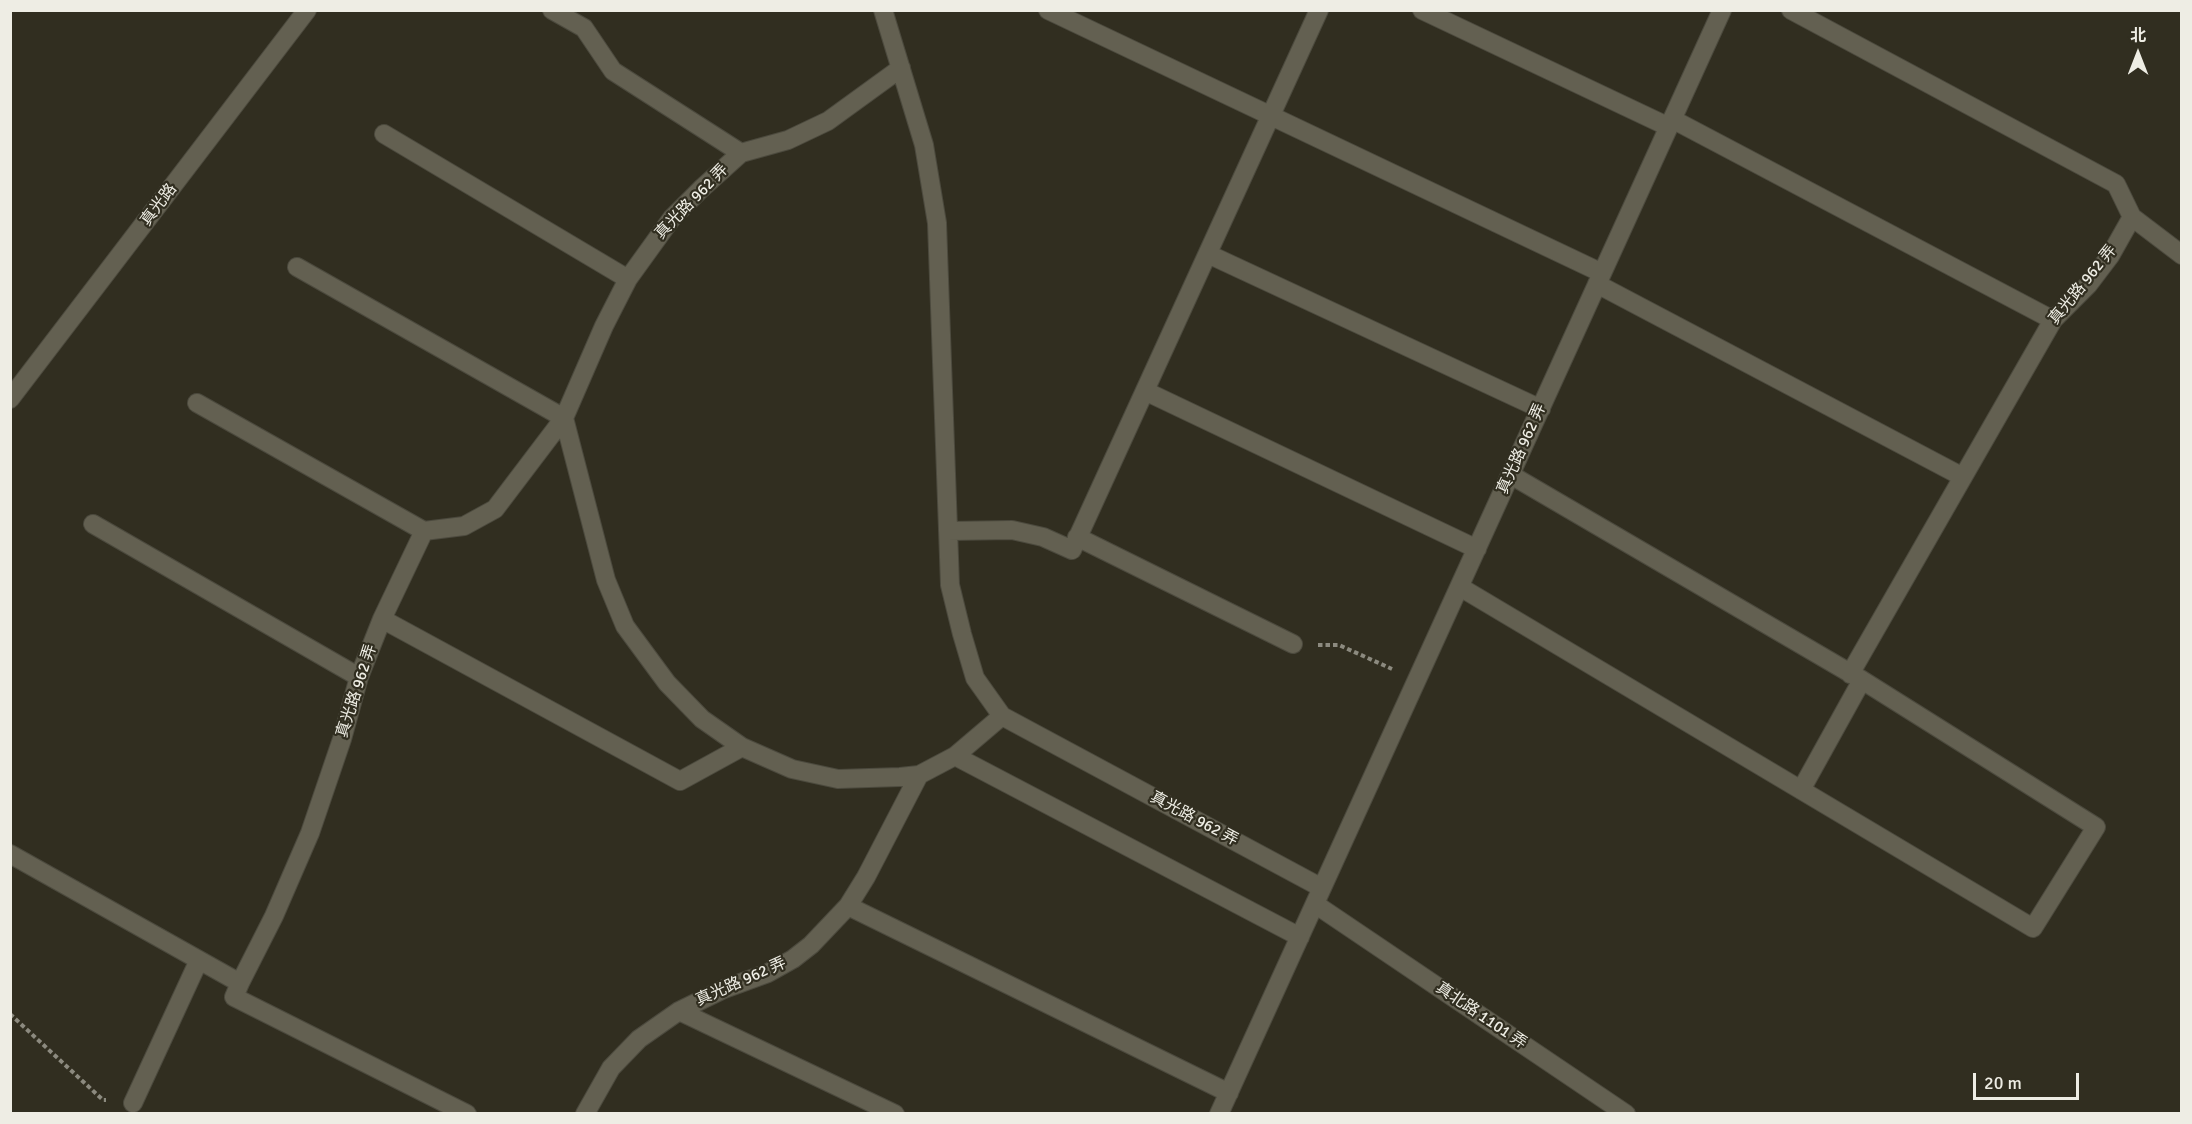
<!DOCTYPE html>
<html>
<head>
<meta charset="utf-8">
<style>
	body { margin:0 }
	#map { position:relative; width:2192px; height:1124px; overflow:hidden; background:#312e20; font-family:Signika,"Noto Sans SC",sans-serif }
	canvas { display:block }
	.frame { position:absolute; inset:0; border:12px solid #eeede4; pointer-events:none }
	.north { position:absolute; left:2108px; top:24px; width:60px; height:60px; -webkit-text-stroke:4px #312e20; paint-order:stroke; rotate:0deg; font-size:16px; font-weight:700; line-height:24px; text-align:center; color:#eeede4 }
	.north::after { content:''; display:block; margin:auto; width:21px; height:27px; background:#eeede4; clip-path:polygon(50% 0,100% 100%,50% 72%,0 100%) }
	.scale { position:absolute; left:1973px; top:1073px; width:106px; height:27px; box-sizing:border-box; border:3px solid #eeede4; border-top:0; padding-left:8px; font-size:18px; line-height:21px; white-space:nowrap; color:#eeede4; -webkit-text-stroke:4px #312e20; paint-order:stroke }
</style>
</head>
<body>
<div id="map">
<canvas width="2192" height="1124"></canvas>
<div class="frame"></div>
<div class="north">北</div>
<div class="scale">20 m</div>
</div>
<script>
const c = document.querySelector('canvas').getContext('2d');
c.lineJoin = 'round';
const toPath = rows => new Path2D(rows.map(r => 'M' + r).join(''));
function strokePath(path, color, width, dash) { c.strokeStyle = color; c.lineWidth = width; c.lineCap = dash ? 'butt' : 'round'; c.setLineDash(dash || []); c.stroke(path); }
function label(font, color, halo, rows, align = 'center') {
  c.font = font + ' Signika,"Noto Sans SC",sans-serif'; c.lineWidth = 4.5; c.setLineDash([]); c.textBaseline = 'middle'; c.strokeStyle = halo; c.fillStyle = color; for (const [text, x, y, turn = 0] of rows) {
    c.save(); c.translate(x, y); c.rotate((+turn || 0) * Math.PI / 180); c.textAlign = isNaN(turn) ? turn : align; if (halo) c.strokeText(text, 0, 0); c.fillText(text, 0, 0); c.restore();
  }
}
const lane = toPath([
	[552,10,584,28,613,71,741,153],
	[883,10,924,145,937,223,950,585,962,634,975,678,1002,716,1322,888],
	[1048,10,1602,273],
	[1422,10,1669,127],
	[1791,10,2116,184,2132,217,2182,255],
	[1672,119,2053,320],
	[384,134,628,279],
	[1208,254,1541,409],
	[297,267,564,418,606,580,625,626,667,683,702,719,742,747,792,769,838,779,900,777,919,775,955,756,1002,716],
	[1597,284,1963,477],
	[1145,391,1477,549],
	[197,403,424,531],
	[93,524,359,677],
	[948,531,1012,530,1043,537,1072,550,1319,10],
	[1077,537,1293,644],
	[1460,587,2033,928,2096,827,1862,680,1511,475],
	[382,619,680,781,742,747],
	[1850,674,2053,320,2088,285,2110,256,2132,217],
	[955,756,1300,937],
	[1801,790,1862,680],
	[10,854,240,983,274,916,310,833,342,739,359,677,382,619,424,531,464,526,495,509,564,418,604,326,628,279,672,218,701,189,741,153,788,140,828,121,901,68],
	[1315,904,1626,1114],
	[848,906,1229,1093],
	[240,983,234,997,467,1114],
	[679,1011,895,1114],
	[133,1103,199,960],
	[585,1114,611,1068,639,1039,679,1011,724,989,768,973,793,959,811,945,848,906,866,877,919,775],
	[1219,1114,1722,10]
]);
const secondary = toPath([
	[10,399,307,10]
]);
strokePath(lane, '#4c4a3e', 20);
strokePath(secondary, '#4c4a3e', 20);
strokePath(toPath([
	[1318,645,1339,645,1392,669],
	[10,1014,103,1100,106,1100]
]), '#8c8a7f', 4, [4.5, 3]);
strokePath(lane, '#636051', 18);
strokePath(secondary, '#636051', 18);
label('16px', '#eeede4', '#312e20', [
	["真光路 962 弄",692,202,-46],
	["真光路",159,205,-53],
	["真光路 962 弄",2083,285,-51],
	["真光路 962 弄",1522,449,-66],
	["真光路 962 弄",357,691,-72],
	["真光路 962 弄",1194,819,28],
	["真光路 962 弄",741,982,-24],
	["真北路 1101 弄",1481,1016,34]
]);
</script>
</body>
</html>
